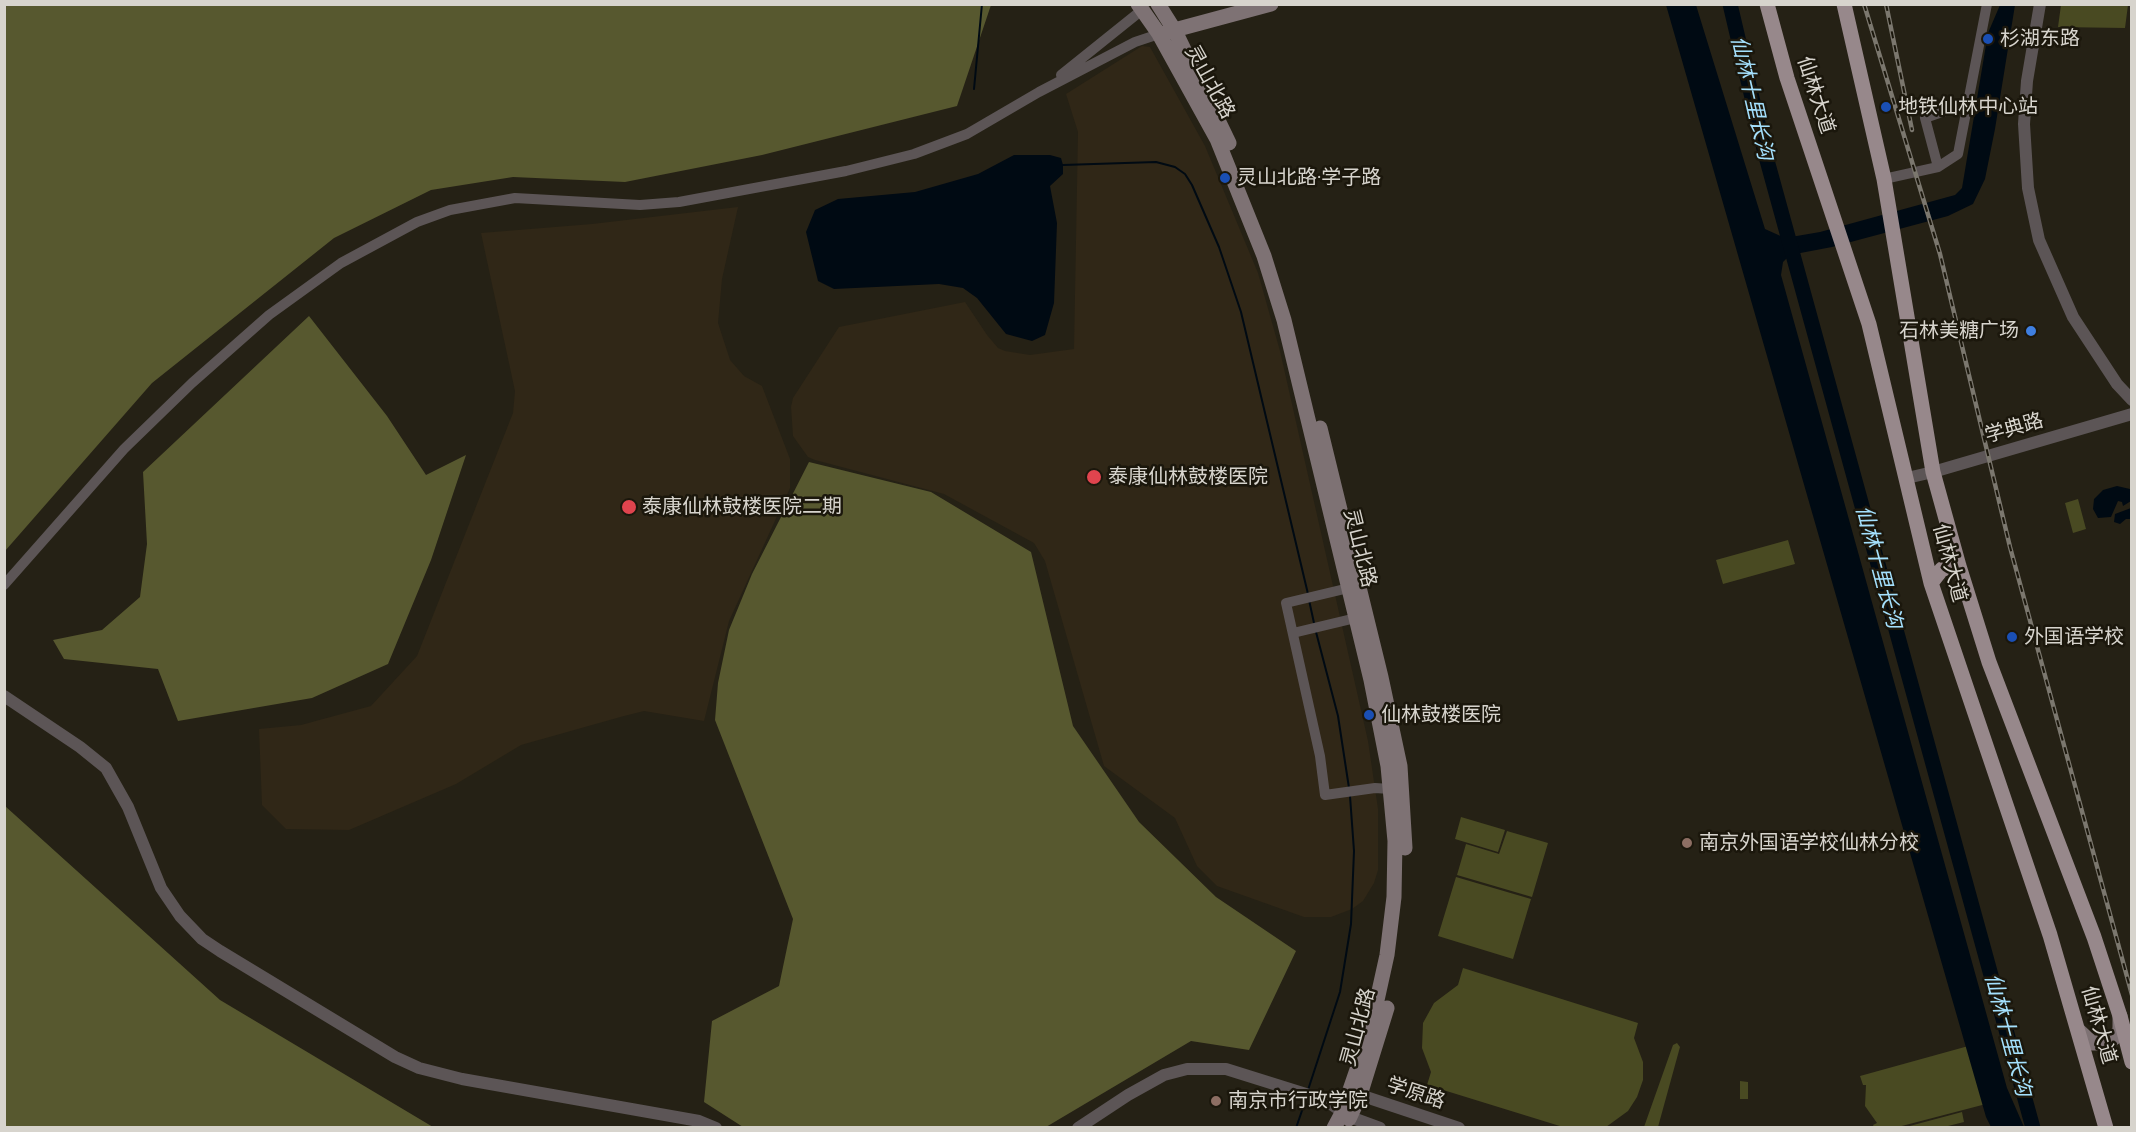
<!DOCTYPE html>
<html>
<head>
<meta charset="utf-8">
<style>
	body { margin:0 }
	#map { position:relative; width:2136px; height:1132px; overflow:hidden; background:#252115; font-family:"Asap Condensed",sans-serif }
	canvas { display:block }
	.frame { position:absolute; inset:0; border:6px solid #d7d4cd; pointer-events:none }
</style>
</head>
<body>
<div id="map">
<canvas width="2136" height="1132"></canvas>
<div class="frame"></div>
</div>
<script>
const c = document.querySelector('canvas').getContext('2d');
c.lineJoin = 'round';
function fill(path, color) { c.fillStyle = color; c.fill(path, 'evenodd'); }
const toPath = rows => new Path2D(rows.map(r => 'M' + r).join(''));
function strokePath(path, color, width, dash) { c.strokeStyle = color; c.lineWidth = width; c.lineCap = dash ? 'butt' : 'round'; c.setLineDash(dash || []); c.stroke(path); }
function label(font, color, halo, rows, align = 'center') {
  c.font = font + ' "Asap Condensed","Noto Sans SC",sans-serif'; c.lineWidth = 5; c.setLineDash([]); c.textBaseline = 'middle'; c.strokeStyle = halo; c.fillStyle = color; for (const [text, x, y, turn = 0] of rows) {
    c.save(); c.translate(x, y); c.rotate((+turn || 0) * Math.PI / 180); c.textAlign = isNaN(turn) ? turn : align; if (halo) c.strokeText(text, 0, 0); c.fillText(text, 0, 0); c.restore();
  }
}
fill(toPath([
	[1142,46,1150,47,1205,146,1258,273,1280,351,1368,741,1378,809,1378,870,1374,883,1363,901,1352,909,1331,917,1304,917,1217,886,1197,866,1175,818,1104,766,1045,561,1034,543,944,494,815,460,808,457,793,436,791,407,793,398,839,327,965,302,987,335,998,348,1005,351,1030,355,1074,349,1078,132,1066,94],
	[738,207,722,279,718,323,730,360,744,376,762,386,790,459,790,488,729,621,704,721,644,711,624,716,521,745,456,784,349,830,286,829,262,805,259,729,301,725,371,706,417,656,513,413,515,391,481,233,592,224]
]), '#302717');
fill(toPath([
	[2061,5,2128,5,2125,28,2058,27],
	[2078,499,2086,529,2073,533,2065,503],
	[1788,540,1795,564,1723,584,1716,560],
	[1461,817,1505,830,1498,852,1455,839],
	[1507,831,1548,843,1532,897,1457,875,1466,844,1499,854],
	[1456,877,1531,899,1513,959,1438,936],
	[1463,968,1638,1023,1634,1038,1643,1062,1643,1080,1637,1097,1628,1111,1606,1127,1563,1127,1427,1085,1431,1072,1422,1048,1423,1023,1434,1003,1458,985],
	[1677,1043,1680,1047,1658,1127,1644,1127,1673,1045],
	[1972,1045,1986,1104,1898,1127,1874,1127,1873,1125,1877,1123,1865,1106,1866,1085,1863,1085,1860,1076],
	[1740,1081,1748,1082,1748,1099,1740,1099],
	[1962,1112,1964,1122,1944,1127,1906,1127]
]), '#494a22');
fill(toPath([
	[5,4,991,4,991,5,957,106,762,155,625,182,513,177,431,190,334,238,152,383,5,551],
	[309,316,387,416,426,475,466,455,431,560,388,664,312,698,178,721,158,669,64,659,53,640,102,630,140,597,147,544,143,472],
	[809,462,931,492,1031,552,1073,726,1139,822,1216,897,1296,951,1249,1050,1191,1041,1046,1127,743,1127,704,1102,712,1021,779,986,793,919,715,720,718,683,729,630,752,574],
	[5,806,220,1000,433,1127,5,1127]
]), '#57582f');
fill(toPath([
	[1666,5,1696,5,1765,229,1785,238,1820,232,1955,195,1962,188,1988,33,2000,5,2015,5,1995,129,1985,179,1973,204,1948,216,1832,247,1790,255,1783,262,1781,275,2007,1088,2024,1127,1991,1127,1986,1117],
	[1014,155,1050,155,1061,158,1063,165,1063,174,1050,186,1057,223,1054,303,1045,335,1032,341,1006,334,977,298,963,288,939,284,834,289,818,281,806,232,815,210,838,199,915,192,978,174],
	[2117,486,2130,489,2131,501,2123,506,2122,502,2118,501,2111,517,2098,518,2093,509,2094,499,2103,490],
	[2131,508,2131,519,2126,519,2120,524,2114,522,2115,514]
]), '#000a13');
strokePath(toPath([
	[974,89,982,4],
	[1063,165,1156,162,1175,167,1185,174,1192,185,1219,247,1241,312,1308,594],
	[1309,600,1314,623],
	[1316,632,1338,716,1349,788],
	[1308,1090,1340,992,1351,924,1354,851,1350,796],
	[1296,1128,1306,1099]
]), '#000a13', 2);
strokePath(toPath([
	[1730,4,1765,153,2033,1128]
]), '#000a13', 15);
strokePath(toPath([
	[1061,75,1142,10],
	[1938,167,1925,118,1968,103],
	[1884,179,1938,167,1958,154,1987,4],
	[4,585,124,449,192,383,269,315,341,263,417,222,450,210,515,198,640,205,679,202,846,171,914,154,967,134,1039,92,1135,42,1159,34],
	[1353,587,1286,603,1320,756,1325,795,1375,788,1390,789],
	[1293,633,1360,617]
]), '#5c5556', 10);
strokePath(toPath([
	[2040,4,2027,81,2024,124,2028,188,2039,240,2073,317,2117,384,2132,400],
	[1907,478,1933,472,2132,414],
	[4,696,80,747,106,768,128,807,161,888,180,916,202,939,220,951,395,1057,419,1068,462,1079,699,1121,716,1128],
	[1325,1100,1360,1095,1459,1128],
	[1078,1128,1128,1095,1164,1075,1187,1069,1226,1069,1325,1100,1350,1117,1380,1128]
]), '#5c5556', 12);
strokePath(toPath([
	[1138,4,1159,34,1217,139,1264,256,1284,320,1371,680,1388,766,1395,841,1394,897,1387,955,1370,1032,1342,1113,1334,1128],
	[1158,4,1175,31,1229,143],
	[1167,32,1271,4],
	[1320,428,1381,677,1400,766,1405,848],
	[2079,1031,2092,1043,2106,1043,2114,1038,2120,1030,2120,1016],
	[1349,1119,1360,1095,1387,1008]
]), '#7e7274', 15);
strokePath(toPath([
	[1767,4,1787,78,1869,324,1931,583,2050,935,2106,1128],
	[1844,4,1884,179,1933,472,1959,566,1989,662,2094,937,2120,1016,2132,1062],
	[1931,583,1942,569,1959,566]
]), '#97888b', 15);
const rail = toPath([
	[1864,4,1940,254,2010,547,2132,995],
	[1886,4,1912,130]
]);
strokePath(rail, '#7b776e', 4.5);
strokePath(rail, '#1b170c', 2, [7]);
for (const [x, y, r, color] of [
	[1988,39,6,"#1a4fb4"],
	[1886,107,6,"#1a4fb4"],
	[1225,178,6,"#1a4fb4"],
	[2031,331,6,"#3f7fe0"],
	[1094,477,8,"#e0444e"],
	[629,507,8,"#e0444e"],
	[2012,637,6,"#1a4fb4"],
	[1369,715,6,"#1a4fb4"],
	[1687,843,6,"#8d6e63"],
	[1216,1101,6,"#8d6e63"]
]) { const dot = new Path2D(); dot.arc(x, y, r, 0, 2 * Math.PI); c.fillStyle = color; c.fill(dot); strokePath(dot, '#1b170c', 2); }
label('20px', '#d7d4cd', '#1b170c', [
	["杉湖东路",2000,39],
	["地铁仙林中心站",1898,107],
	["灵山北路·学子路",1237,178],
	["石林美糖广场",2019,331,"right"],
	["泰康仙林鼓楼医院",1108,477],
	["泰康仙林鼓楼医院二期",642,507],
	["外国语学校",2024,637],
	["仙林鼓楼医院",1381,715],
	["南京外国语学校仙林分校",1699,843],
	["南京市行政学院",1228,1101]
], 'left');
label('20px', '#d7d4cd', '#1b170c', [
	["灵山北路",1210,82,61],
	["仙林大道",1816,95,72],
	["学典路",2014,428,-16],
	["灵山北路",1360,548,76],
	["仙林大道",1950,563,75],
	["仙林大道",2099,1025,74],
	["灵山北路",1358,1027,-75],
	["学原路",1416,1093,18]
]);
label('italic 21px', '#a4e0fd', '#1b170c', [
	["仙林十里长沟",1752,98,77],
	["仙林十里长沟",1879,567,75],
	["仙林十里长沟",2008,1035,75]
]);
</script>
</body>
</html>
